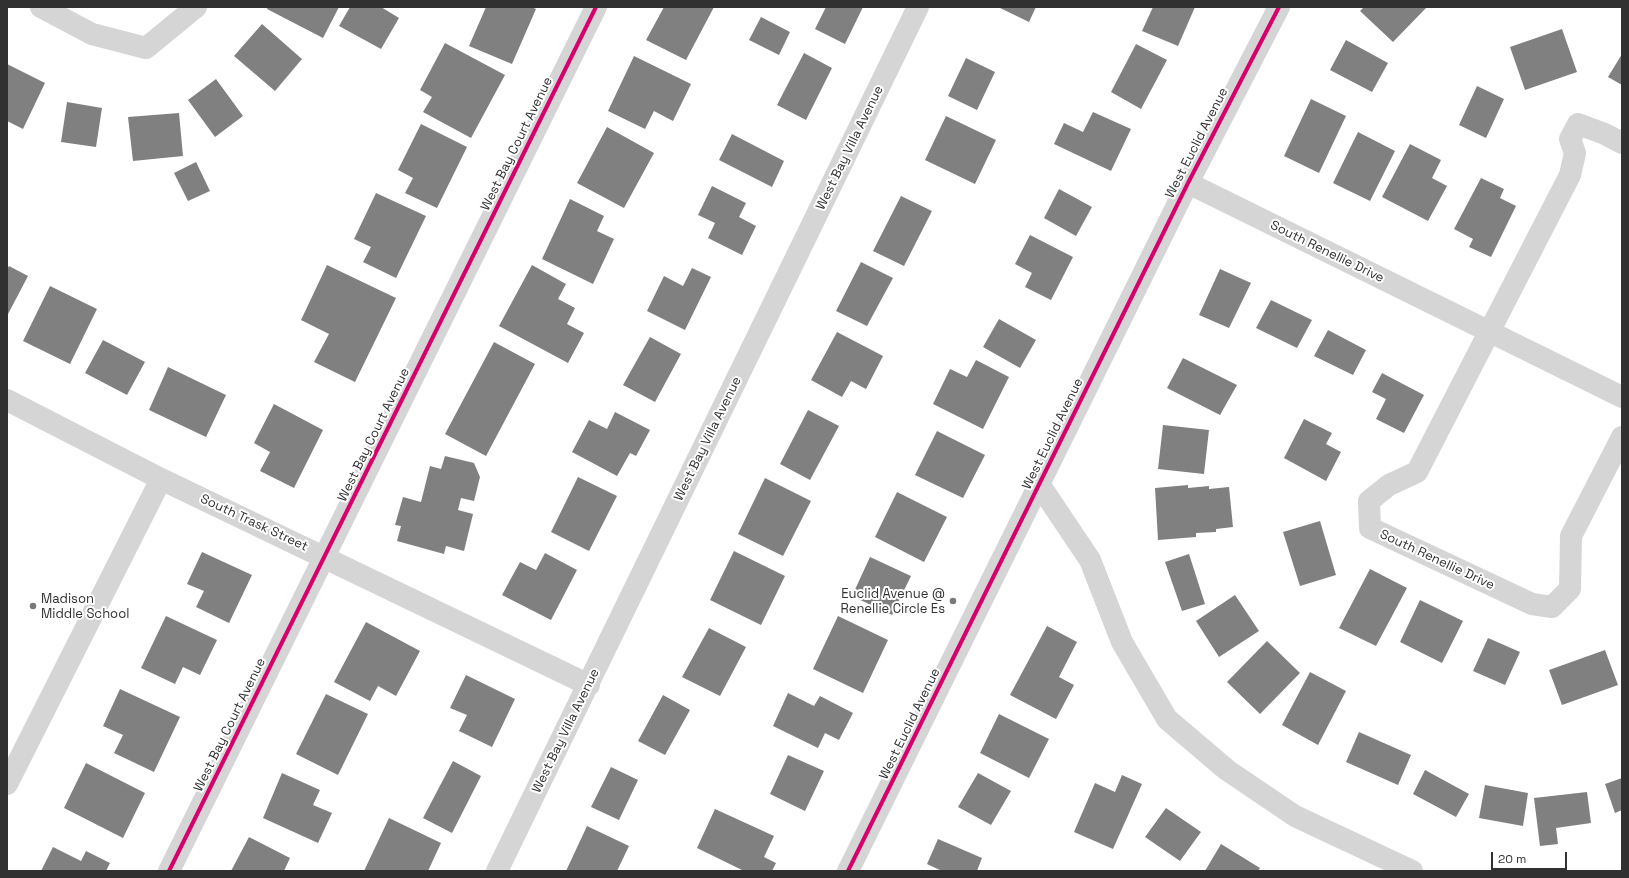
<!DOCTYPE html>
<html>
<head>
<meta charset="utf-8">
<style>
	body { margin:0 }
	#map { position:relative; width:1629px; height:878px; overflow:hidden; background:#fff; font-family:"Space Grotesk",sans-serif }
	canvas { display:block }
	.frame { position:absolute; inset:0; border:8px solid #313131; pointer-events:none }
	.scale { position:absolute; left:1491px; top:852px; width:76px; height:18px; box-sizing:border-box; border:2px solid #313131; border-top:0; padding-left:5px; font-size:12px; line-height:14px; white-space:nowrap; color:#313131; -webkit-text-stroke:3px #fff; paint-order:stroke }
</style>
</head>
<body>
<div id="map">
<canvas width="1629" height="878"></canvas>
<div class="frame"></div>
<div class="scale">20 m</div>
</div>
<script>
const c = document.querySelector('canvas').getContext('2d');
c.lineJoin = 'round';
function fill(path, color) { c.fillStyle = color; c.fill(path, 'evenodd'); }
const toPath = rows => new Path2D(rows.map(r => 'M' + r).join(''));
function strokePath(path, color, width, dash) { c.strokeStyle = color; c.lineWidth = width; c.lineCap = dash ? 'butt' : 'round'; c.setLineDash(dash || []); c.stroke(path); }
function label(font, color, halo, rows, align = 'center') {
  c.font = font + ' "Space Grotesk",sans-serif'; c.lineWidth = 4; c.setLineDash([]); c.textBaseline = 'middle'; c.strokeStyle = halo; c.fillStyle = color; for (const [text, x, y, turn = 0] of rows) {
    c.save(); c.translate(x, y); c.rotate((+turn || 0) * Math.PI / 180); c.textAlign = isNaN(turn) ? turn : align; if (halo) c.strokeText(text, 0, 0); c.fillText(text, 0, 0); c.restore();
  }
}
fill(toPath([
	[268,7,339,7,323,38,267,9],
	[350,7,381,7,399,18,381,49,339,26],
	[486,7,532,7,536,9,512,64,469,46],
	[664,7,714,7,686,60,646,40],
	[826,7,863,7,845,44,815,29],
	[998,7,1036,7,1029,22],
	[1153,7,1195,7,1178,46,1142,31],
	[1364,7,1425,7,1426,8,1393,42,1360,11],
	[761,17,790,32,779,55,749,40],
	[262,24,302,59,275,91,234,56],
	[1562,29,1577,72,1525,90,1510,47],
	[1346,40,1388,63,1372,92,1330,70],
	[445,43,505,75,471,138,423,112,432,97,420,90],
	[1136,44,1167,60,1141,109,1111,92],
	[804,53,832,68,806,120,777,105],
	[1622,54,1622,85,1608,77],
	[634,56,691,84,673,121,654,111,645,129,608,111],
	[966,58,995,72,977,110,948,96],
	[7,64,45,83,23,129,7,121],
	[216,79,243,116,215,137,188,100],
	[1477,86,1504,99,1486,138,1459,125],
	[1311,99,1346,116,1319,173,1284,156],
	[67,102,102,108,96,147,61,142],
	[1093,112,1131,129,1111,171,1054,144,1064,123,1083,132],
	[179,113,183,156,133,161,128,117],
	[946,116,996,140,975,184,925,160],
	[421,124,467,147,437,208,405,193,413,178,398,170],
	[607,127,654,153,624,208,577,183],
	[1358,132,1395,151,1370,201,1333,183],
	[732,134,784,161,772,187,719,160],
	[1410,144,1441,160,1432,178,1447,186,1428,221,1382,197],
	[196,162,210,191,188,201,174,173],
	[1481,178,1504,189,1500,198,1516,206,1491,257,1469,247,1473,239,1454,229],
	[712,186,746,203,739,217,756,226,742,255,708,238,715,223,698,215],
	[1059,189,1092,207,1076,236,1044,218],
	[376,193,426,216,396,278,363,262,371,247,354,239],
	[901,196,932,211,904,266,873,251],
	[570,199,604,216,597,231,614,239,593,284,542,259],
	[1030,235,1073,257,1051,300,1025,287,1032,273,1015,264],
	[861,262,893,278,867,326,836,311],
	[327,265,396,298,355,382,314,362,329,334,301,320],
	[532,265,566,284,558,299,575,308,567,324,584,333,568,363,499,326],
	[9,266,28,276,7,316,7,269],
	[692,268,711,277,685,330,647,311,664,276,683,286],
	[1220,269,1251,283,1229,328,1199,315],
	[50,286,97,309,70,364,23,341],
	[1271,300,1312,320,1297,348,1256,328],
	[999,319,1036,340,1020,368,983,347],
	[1328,330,1366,350,1353,375,1314,356],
	[837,332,883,356,866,389,851,381,842,397,811,380],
	[650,337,681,354,655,402,623,385],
	[103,340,145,362,127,395,85,373],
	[494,342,535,364,486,456,445,434],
	[1183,358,1237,385,1220,415,1167,388],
	[976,360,1009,377,983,429,933,404,950,369,967,377],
	[168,367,226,395,206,437,149,410],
	[1382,373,1424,395,1404,433,1376,419,1386,399,1372,392],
	[274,404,323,430,294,488,260,471,270,452,254,443],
	[808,410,839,426,810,480,780,464],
	[615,412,650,430,636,456,630,453,617,476,572,452,589,420,607,429],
	[1304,419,1332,433,1326,444,1341,452,1326,481,1284,458],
	[1163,425,1209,430,1204,474,1158,469],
	[937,431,985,455,963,498,915,475],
	[445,456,474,463,480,477,474,501,461,498,458,510,473,514,464,551,446,546,444,554,397,541,401,526,395,525,403,497,421,502,430,466,441,469],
	[578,477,617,496,589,551,551,532],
	[765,478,811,501,783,556,738,534],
	[1188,485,1188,488,1209,486,1209,489,1229,487,1233,527,1216,529,1216,532,1196,533,1196,537,1158,540,1155,488],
	[897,492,947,517,924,562,875,537],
	[1320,521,1336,575,1300,586,1283,532],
	[734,551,785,576,761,625,710,600],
	[202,552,252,575,229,623,196,607,204,591,187,584],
	[545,553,577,570,551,620,502,595,520,562,536,570],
	[1189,554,1205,604,1182,611,1165,562],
	[870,557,911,576,892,615,852,596],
	[1370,569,1407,588,1376,646,1339,628],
	[1235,595,1259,631,1219,657,1196,621],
	[1420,600,1463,621,1442,663,1400,642],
	[166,616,217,640,200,675,183,667,175,684,141,668],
	[838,616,888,640,863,693,813,669],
	[366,622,420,651,396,696,378,686,370,701,334,682],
	[1047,626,1077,642,1059,677,1074,685,1056,719,1010,695],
	[709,628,746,647,720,696,682,677],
	[1488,638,1520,652,1505,685,1473,671],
	[1267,641,1300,673,1260,714,1227,682],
	[1605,650,1618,685,1562,705,1549,670],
	[1310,672,1346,691,1318,745,1282,725],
	[466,675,515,699,492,747,459,731,467,715,450,708],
	[120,689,180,717,154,772,114,753,123,735,103,726],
	[788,693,814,706,820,696,853,713,839,740,825,733,818,748,773,726],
	[326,694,368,714,338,775,296,754],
	[663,695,690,710,665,755,638,741],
	[999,714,1049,739,1029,778,980,753],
	[1359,732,1411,755,1398,785,1346,762],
	[788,755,824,771,805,811,770,794],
	[453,761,481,776,452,833,423,818],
	[86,763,145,793,123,838,64,808],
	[611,767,638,780,619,820,591,807],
	[1425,770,1469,794,1456,817,1413,794],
	[282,773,320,790,313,805,332,813,318,843,263,818],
	[978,773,1011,791,991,825,958,807],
	[1122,775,1142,784,1113,849,1074,832,1095,783,1115,792],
	[1622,778,1622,810,1615,813,1605,784],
	[1485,785,1528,793,1523,826,1479,818],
	[1587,792,1591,823,1556,828,1558,844,1540,846,1534,798],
	[1166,808,1201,832,1180,861,1145,837],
	[715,809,774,836,764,857,776,863,772,871,744,871,697,848],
	[389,818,441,843,428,871,364,871],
	[587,826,629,846,617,871,566,871],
	[249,837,290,858,284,871,231,871],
	[938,839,982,858,977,871,942,871,927,864],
	[1221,844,1260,868,1258,871,1205,871],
	[53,847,81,861,86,851,110,863,106,871,41,871]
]), '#808080');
strokePath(toPath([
	[41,7,92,34,146,48,196,7],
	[1622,143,1605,134,1578,124,1570,139,1575,153,1570,175,1417,472,1389,485,1369,501,1370,528,1532,604,1552,607,1570,589,1571,536,1622,437],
	[1188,183,1622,397],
	[7,400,161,479,589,685],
	[1039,484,1090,560,1122,642,1167,719,1227,770,1295,816,1412,871],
	[7,784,161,479],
	[169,871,596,7],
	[497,871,918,7],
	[848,871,1188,183,1279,7]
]), '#d5d5d5', 22);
strokePath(toPath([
	[169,871,596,7],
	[848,871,1188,183,1279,7]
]), '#d6006c', 4);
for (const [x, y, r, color] of [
	[953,601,4,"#797979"],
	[33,606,4,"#797979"]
]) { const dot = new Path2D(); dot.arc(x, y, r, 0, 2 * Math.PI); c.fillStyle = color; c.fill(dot); strokePath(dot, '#fff', 1.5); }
label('13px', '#313131', '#fff', [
	["West Euclid Avenue",1197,143,-63],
	["West Bay Court Avenue",517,144,-64],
	["West Bay Villa Avenue",850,148,-64],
	["South Renellie Drive",1327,252,26],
	["West Euclid Avenue",1053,434,-64],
	["West Bay Court Avenue",374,435,-64],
	["West Bay Villa Avenue",708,439,-64],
	["South Trask Street",254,523,25],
	["South Renellie Drive",1437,560,25],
	["West Euclid Avenue",910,724,-64],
	["West Bay Court Avenue",230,725,-64],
	["West Bay Villa Avenue",566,731,-64]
]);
label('13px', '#313131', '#fff', [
	["Euclid Avenue @",945,594],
	["Renellie Circle Es",945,609],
	["Madison",41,599,"left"],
	["Middle School",41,614,"left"]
], 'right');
</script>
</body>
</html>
